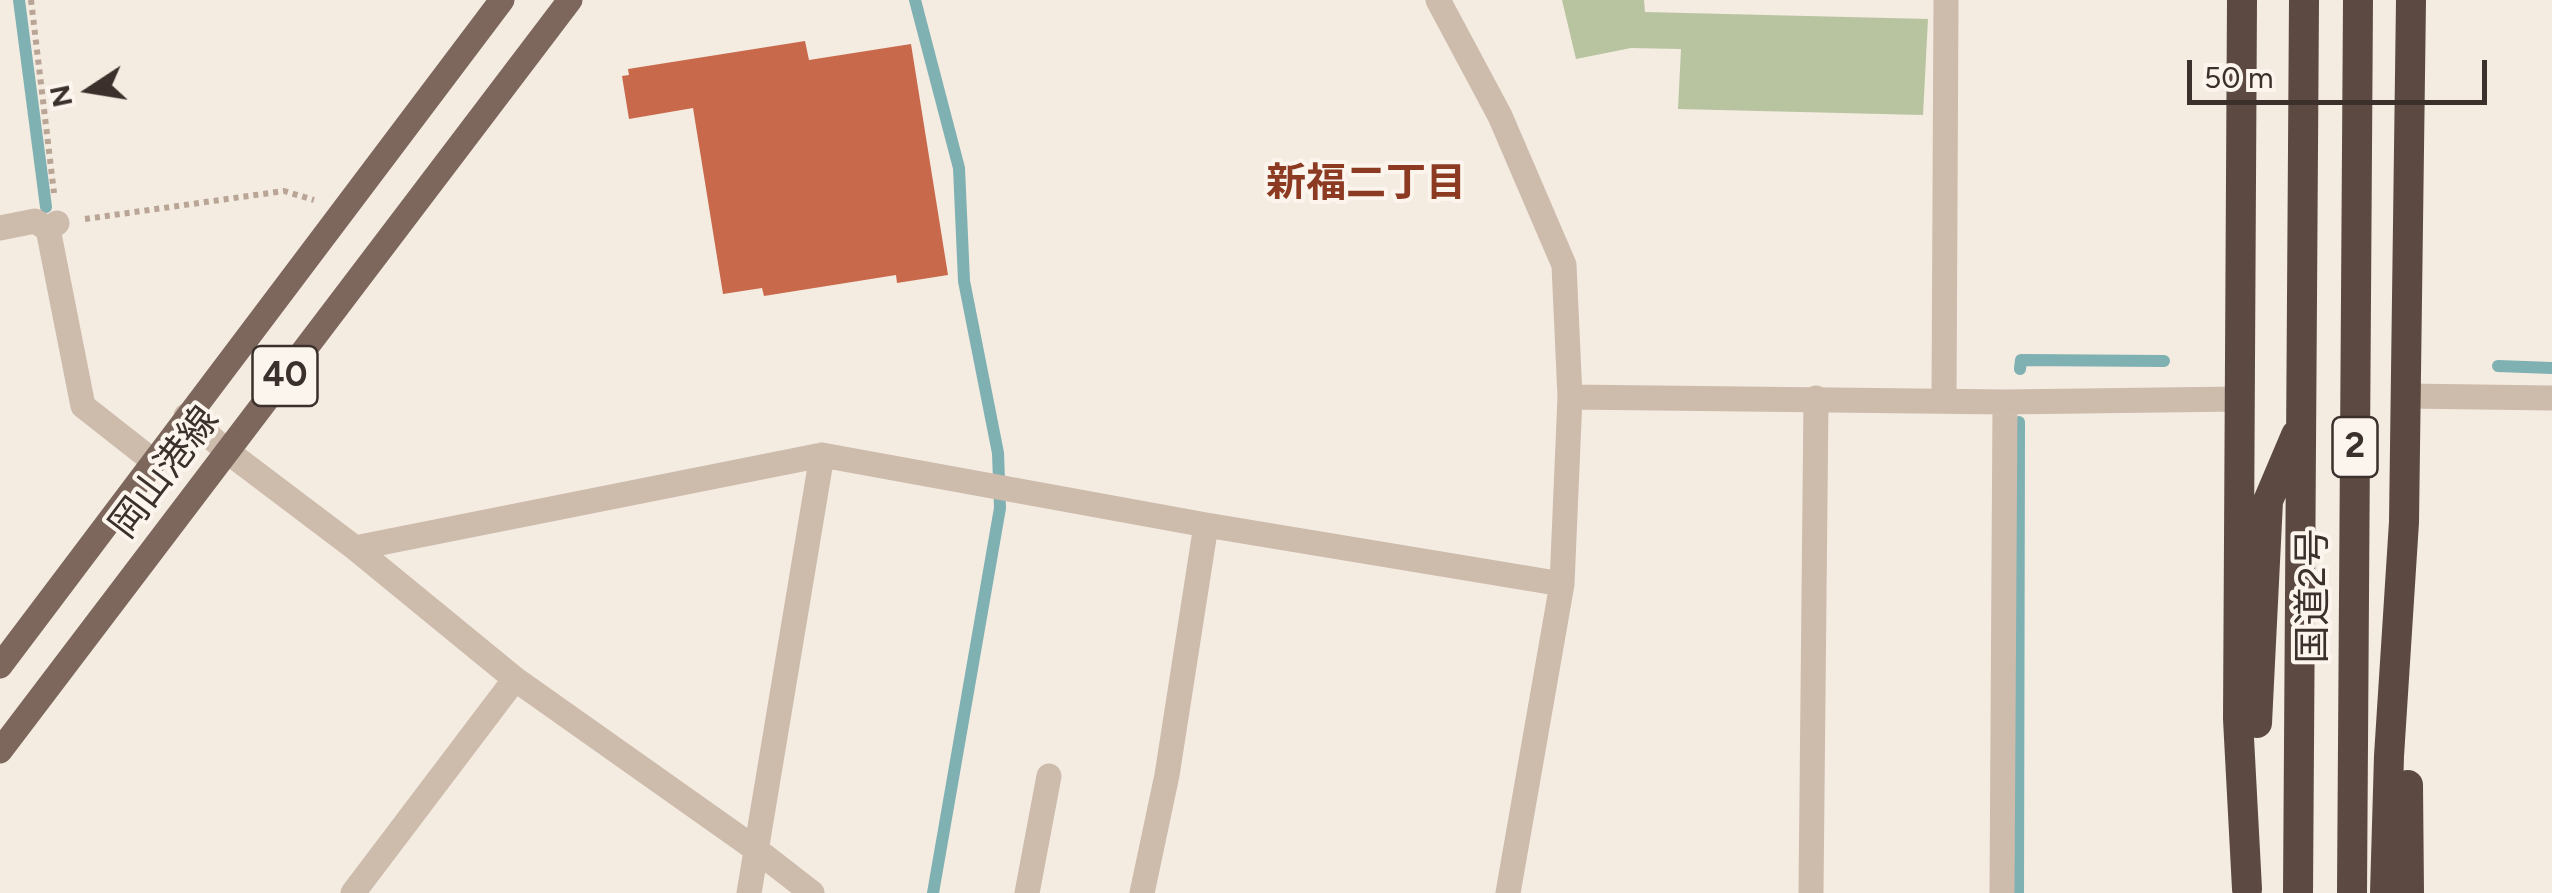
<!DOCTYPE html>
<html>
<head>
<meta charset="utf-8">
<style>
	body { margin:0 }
	#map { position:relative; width:2552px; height:893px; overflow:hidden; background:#f4ebe1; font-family:Figtree,sans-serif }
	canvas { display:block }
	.north { position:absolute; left:40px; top:40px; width:100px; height:100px; -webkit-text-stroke:8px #fbf5ee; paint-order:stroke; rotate:258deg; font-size:28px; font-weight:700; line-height:40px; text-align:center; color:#3b302b }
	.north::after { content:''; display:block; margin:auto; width:35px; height:45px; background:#3b302b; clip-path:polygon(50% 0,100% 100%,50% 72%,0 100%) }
	.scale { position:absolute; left:2187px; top:60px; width:300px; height:45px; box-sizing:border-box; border:5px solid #3b302b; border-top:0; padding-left:12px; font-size:30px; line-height:35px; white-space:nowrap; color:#3b302b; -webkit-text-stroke:8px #fbf5ee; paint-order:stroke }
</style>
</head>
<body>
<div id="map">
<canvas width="2552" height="893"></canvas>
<div class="north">N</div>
<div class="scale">50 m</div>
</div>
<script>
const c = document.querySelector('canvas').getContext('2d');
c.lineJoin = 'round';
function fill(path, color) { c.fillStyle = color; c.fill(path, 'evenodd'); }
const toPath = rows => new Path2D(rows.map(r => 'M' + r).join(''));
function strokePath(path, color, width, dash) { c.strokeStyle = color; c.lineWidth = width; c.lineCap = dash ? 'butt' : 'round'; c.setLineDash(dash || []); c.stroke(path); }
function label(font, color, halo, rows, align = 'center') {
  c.font = font + ' Figtree,"Noto Sans JP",sans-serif'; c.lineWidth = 8; c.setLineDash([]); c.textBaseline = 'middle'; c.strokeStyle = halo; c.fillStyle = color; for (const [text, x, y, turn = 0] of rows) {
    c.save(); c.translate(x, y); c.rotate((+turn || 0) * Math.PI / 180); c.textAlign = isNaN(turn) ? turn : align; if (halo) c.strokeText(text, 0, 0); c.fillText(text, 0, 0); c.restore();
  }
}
fill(toPath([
	[1562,0,1644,0,1645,12,1928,19,1923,115,1678,109,1681,49,1631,48,1576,59]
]), '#b8c4a0');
strokePath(toPath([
	[19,0,46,207],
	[915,0,959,168,964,281,998,453,1000,508,933,893],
	[2498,366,2552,368],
	[2020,369,2021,360,2164,361],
	[2018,893,2019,422]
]), '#7fb0b2', 12);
fill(toPath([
	[805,41,809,60,911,44,948,275,897,283,896,275,764,296,762,288,723,294,693,108,629,119,622,76,629,75,628,69]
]), '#c8694b');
strokePath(toPath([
	[31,0,54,193],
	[85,219,284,191,314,200]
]), '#b9a596', 6, [5, 5]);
strokePath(toPath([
	[1438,0,1500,116,1564,265,1570,397,1562,584,1508,893],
	[57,223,48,229,83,406,153,461],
	[0,228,35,221,48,229],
	[2407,396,2552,398],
	[1570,397,2005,402,2238,399],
	[1944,401,1946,0],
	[186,416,228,452,355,548,515,679,754,848,812,893],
	[355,548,822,455,1206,525,1562,584],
	[353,893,515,679],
	[749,893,822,455],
	[1027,893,1049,776],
	[1142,893,1167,775,1206,525],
	[1811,893,1816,398],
	[2002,893,2005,402]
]), '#cdbbac', 25);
strokePath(toPath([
	[0,666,502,0],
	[0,751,570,0]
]), '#7d675c', 25);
strokePath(toPath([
	[2242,0,2238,719,2247,889],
	[2257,723,2268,501,2296,435],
	[2408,785,2409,893],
	[2298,893,2304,0],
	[2352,893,2358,0],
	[2385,893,2389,756,2404,522,2411,0]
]), '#5c4a42', 30);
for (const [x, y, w] of [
	[285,376,65],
	[2355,447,45]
]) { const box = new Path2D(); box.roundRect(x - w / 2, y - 30, w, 60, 8); c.fillStyle = '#fbf5ee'; c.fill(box); strokePath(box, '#3b302b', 2.5); }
label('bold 35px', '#3b302b', null, [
	["40",285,376],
	["2",2355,447]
]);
label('38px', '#3b302b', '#fbf5ee', [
	["岡山港線",165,473,-53],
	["国道2号",2314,596,-90]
]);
label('bold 40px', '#8c3b22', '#fbf5ee', [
	["新福二丁目",1366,184]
]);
</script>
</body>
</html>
